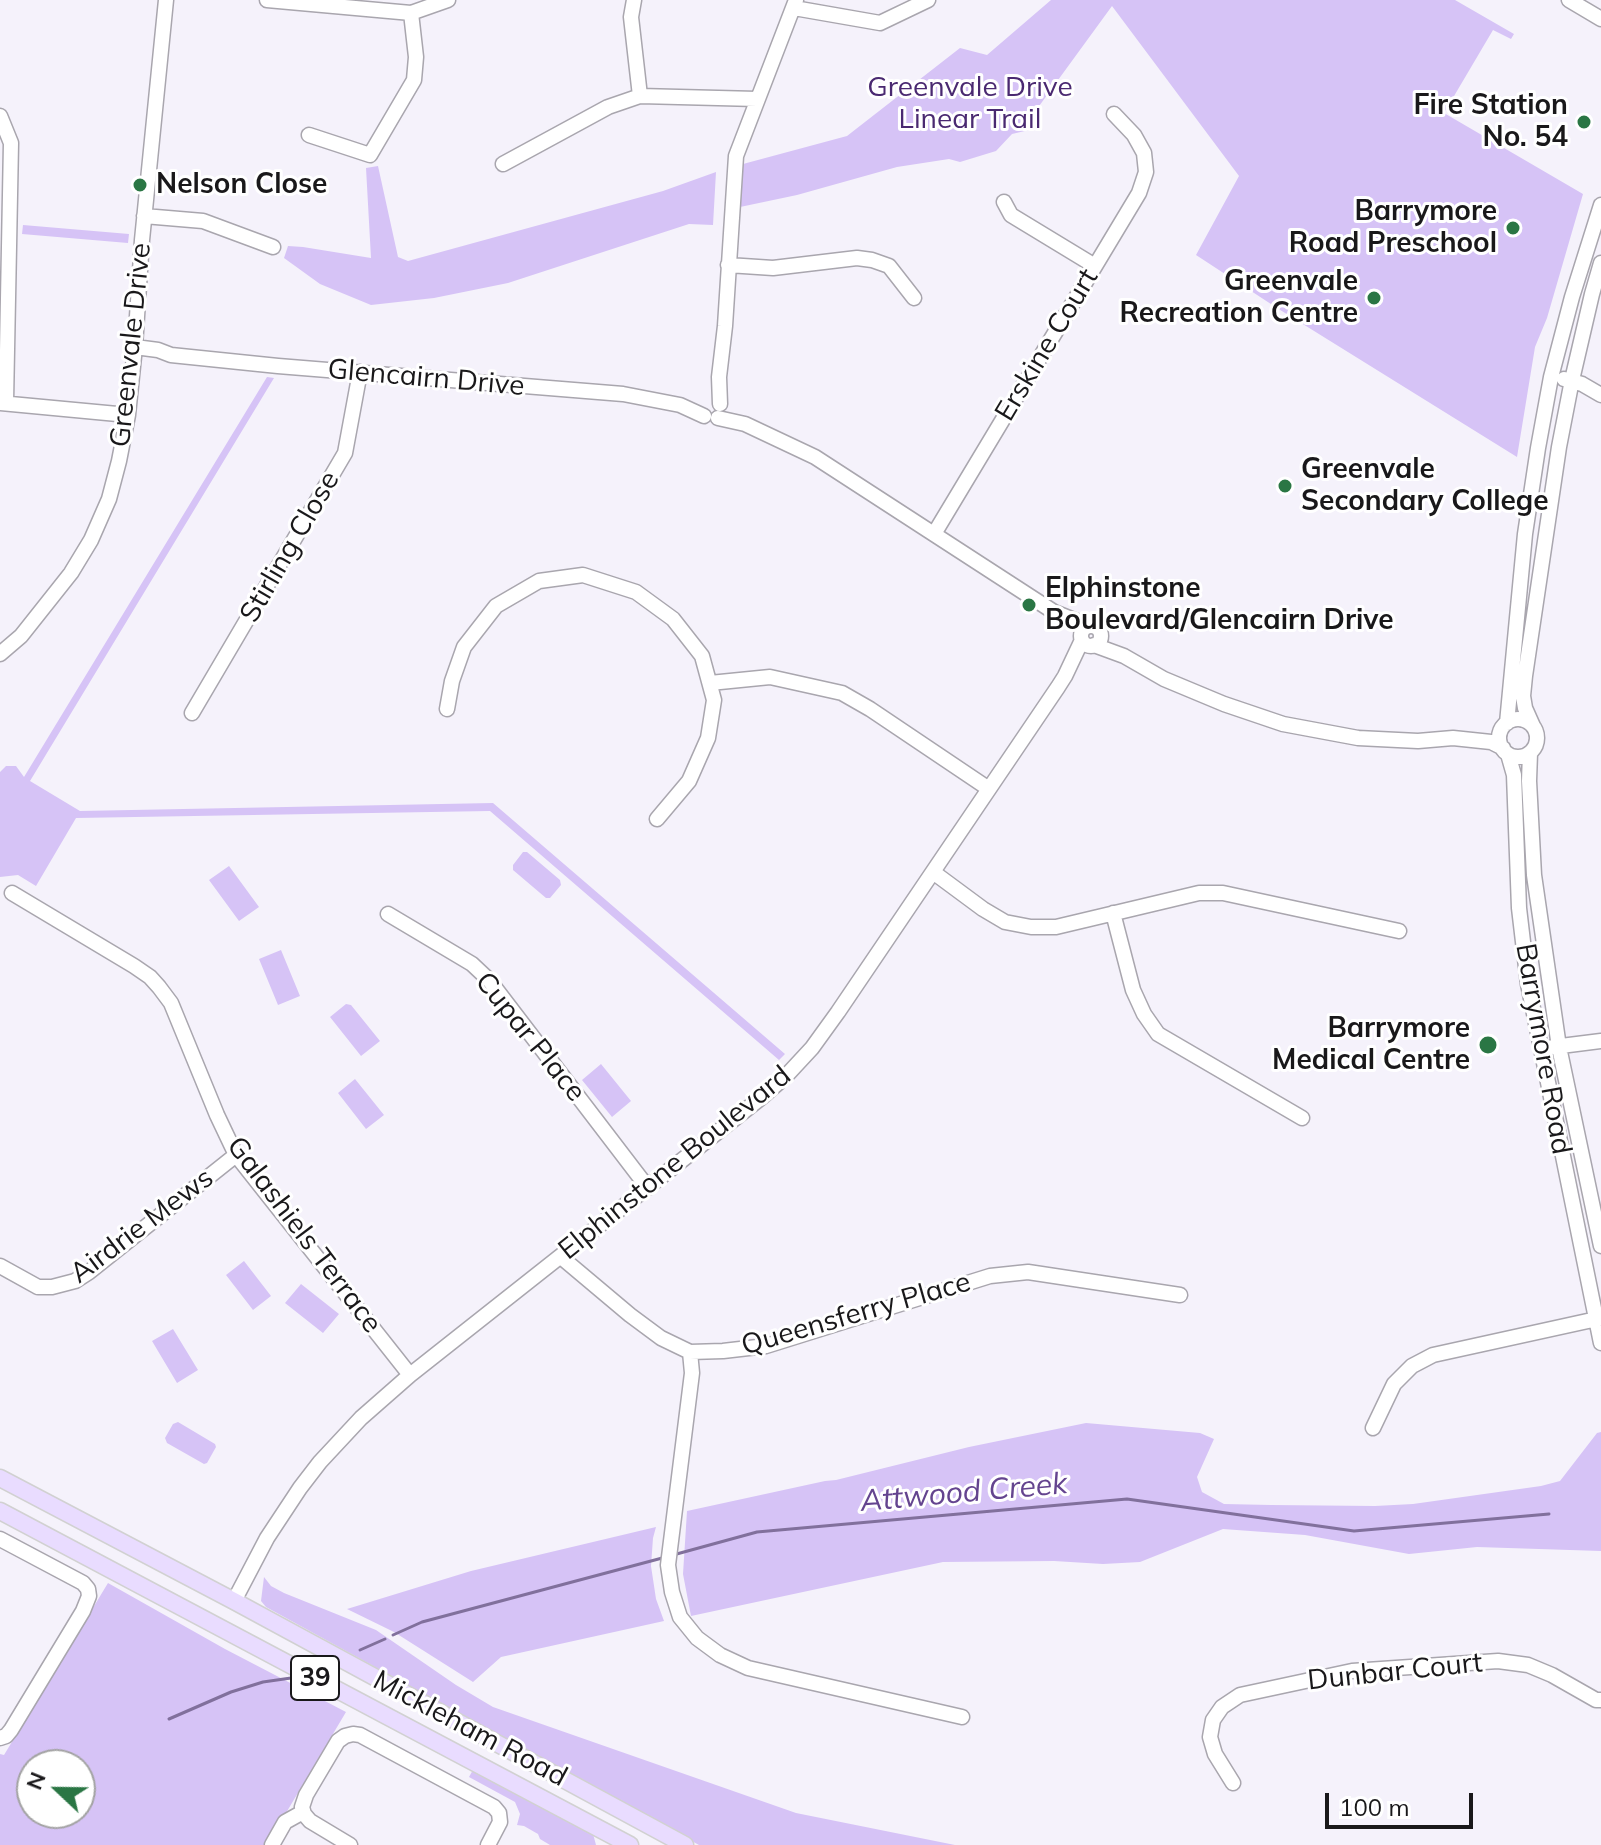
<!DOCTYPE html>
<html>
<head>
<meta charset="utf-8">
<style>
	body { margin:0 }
	#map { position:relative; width:1601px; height:1845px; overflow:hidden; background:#f5f2fb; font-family:Mulish,sans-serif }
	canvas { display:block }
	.north { position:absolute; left:16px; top:1749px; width:80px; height:80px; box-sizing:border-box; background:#fff; border:2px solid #a3a3a3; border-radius:50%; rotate:292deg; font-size:22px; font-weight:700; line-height:32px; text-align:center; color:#19181a }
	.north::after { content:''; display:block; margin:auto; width:28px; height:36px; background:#2a7644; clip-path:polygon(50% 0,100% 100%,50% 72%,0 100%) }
	.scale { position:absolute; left:1325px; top:1793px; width:148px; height:36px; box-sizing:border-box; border:4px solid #19181a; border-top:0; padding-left:10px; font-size:24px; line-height:28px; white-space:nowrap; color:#19181a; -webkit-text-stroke:6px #fff; paint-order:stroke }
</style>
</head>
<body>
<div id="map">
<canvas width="1601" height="1845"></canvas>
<div class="north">N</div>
<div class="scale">100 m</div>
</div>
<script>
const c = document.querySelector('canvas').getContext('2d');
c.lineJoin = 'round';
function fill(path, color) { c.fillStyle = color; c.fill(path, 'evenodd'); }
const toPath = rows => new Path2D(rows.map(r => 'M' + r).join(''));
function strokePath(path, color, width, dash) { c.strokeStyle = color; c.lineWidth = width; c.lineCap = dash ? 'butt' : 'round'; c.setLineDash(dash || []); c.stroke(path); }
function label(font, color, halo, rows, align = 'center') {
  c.font = font + ' Mulish,sans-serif'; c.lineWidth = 6; c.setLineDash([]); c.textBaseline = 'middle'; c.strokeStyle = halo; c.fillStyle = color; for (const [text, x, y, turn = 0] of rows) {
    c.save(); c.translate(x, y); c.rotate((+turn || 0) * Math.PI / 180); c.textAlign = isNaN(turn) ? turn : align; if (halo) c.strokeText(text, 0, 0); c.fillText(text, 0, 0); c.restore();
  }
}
fill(toPath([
	[1051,0,1455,0,1514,34,1511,39,1493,30,1444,113,1583,194,1547,318,1535,347,1517,457,1277,308,1196,255,1239,176,1112,6,1034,113,1041,120,1029,130,1012,134,996,151,960,162,949,159,897,167,797,195,740,207,743,164,847,136,960,48,987,55],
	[378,166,398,257,408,261,663,191,716,172,713,225,689,224,508,283,434,298,371,305,320,284,284,258,288,246,303,247,371,258,366,168],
	[23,225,129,234,128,243,22,234],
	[267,377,274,378,30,781,80,811,493,803,785,1054,779,1060,490,811,76,818,36,886,18,875,0,877,0,772,6,766,16,766,24,777],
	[523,852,527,852,560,880,561,885,550,898,546,898,513,870,513,865],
	[229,866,259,907,239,921,209,880],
	[281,950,300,996,278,1005,259,959],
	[346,1004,351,1005,380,1041,361,1056,330,1017],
	[601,1064,631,1101,612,1117,582,1080],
	[355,1079,384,1115,366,1129,338,1093],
	[244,1261,271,1296,253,1310,226,1275],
	[301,1284,339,1314,323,1333,285,1303],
	[173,1329,198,1370,177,1383,152,1341],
	[178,1422,215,1444,216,1447,207,1463,204,1464,167,1443,165,1438,173,1424],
	[1086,1423,1200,1433,1214,1439,1197,1477,1202,1492,1224,1504,1271,1505,1375,1506,1413,1504,1541,1486,1560,1481,1597,1433,1601,1432,1601,1551,1477,1547,1409,1554,1305,1535,1223,1529,1140,1562,1103,1564,1054,1561,943,1562,691,1616,683,1574,687,1511,825,1481,836,1480,969,1447],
	[656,1527,653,1538,651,1566,656,1599,664,1621,501,1657,473,1682,394,1632,347,1609,471,1571],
	[264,1577,271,1586,284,1593,376,1630,456,1685,493,1707,796,1813,955,1845,699,1845,266,1607,261,1601],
	[108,1583,225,1649,346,1712,267,1845,0,1845,0,1754,4,1755],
	[32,1765,80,1765,80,1813,32,1813],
	[474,1768,592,1830,596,1845,550,1845,540,1839,538,1834,524,1826,517,1825,520,1814,515,1802,469,1777]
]), '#d6c3f6');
strokePath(toPath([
	[673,1555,757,1532,1127,1499,1354,1531,1549,1514],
	[393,1635,422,1622,666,1557],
	[360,1650,385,1639],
	[169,1719,231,1692,263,1682,298,1677]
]), '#81709c', 3);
const minor = toPath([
	[267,0,411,13,448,0],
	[634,0,631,17,640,96],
	[1569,0,1601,19],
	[794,8,880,23,928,0],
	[0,116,11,143,6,402],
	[309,135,370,155,414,80,416,57,411,13],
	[503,164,608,107,640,96,757,99],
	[1004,202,1011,215,1095,266],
	[144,216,203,221,273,247],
	[728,265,773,268,857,258,872,260,889,266,914,298],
	[135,347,158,350,171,355,278,366,623,394,680,405,704,416],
	[1564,379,1582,384,1601,395],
	[0,403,128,415],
	[720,404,719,377,725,326,736,156,796,0],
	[718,418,745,424,815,457,1054,612,1089,626],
	[934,534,1139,193,1146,172,1144,153,1134,135,1114,114],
	'1081 636a10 10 0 1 1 20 0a10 10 0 1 1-20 0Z',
	[1094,645,1124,656,1164,679,1224,704,1283,724,1358,738,1418,741,1453,738,1491,742,1503,748],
	[0,654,21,636,71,573,91,540,109,499,119,461,128,415,135,347,142,240,166,0],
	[710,683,770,677,842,693,870,709,989,789],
	[447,709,452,681,464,647,496,606,539,581,583,575,636,592,673,619,702,656,714,700,708,738,689,781,657,819],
	[192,713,345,453,360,372],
	'1499 738a19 19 0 1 1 38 0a19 19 0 1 1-38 0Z',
	[1507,723,1525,534,1538,448,1551,377,1572,297,1601,205],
	[1533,726,1525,708,1523,696,1525,676,1559,447,1572,380,1592,294,1601,263],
	[1530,753,1529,781,1534,875,1559,1047,1601,1246],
	[1508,754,1514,775,1519,908,1528,984,1601,1343],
	[933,872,983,909,1005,922,1031,927,1056,927,1199,893,1223,893,1399,931],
	[12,893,134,966,150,977,159,987,171,1003,217,1115,236,1155,410,1375],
	[1113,913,1133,990,1144,1014,1158,1034,1302,1118],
	[388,914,472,964,489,980,648,1188],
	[1553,1047,1601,1041],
	[561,1257,630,1315,661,1338,690,1352,723,1351,766,1346,990,1276,1028,1272,1180,1295],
	[0,1266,38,1287,52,1287,75,1281,89,1272,236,1155],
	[690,1352,692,1373,668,1565,672,1592,680,1617,697,1638,720,1655,748,1668,962,1717],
	[1373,1428,1394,1384,1412,1366,1433,1355,1601,1318],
	[0,1539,83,1583,88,1589,89,1596,83,1611,11,1730,6,1736,0,1738],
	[234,1601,267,1538,300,1488,320,1462,361,1418,410,1375,762,1097,786,1076,812,1048,838,1012,1058,687,1065,676,1082,640],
	[1233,1783,1215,1754,1210,1737,1213,1720,1222,1707,1240,1695,1352,1671,1498,1661,1528,1665,1552,1675,1596,1700,1601,1700],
	[272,1845,285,1822,303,1812],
	[350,1845,310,1821,304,1814,302,1807,306,1795,338,1741,345,1736,353,1734,360,1735,494,1807,499,1813,500,1822,488,1845]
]);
const major = toPath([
	[0,1478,234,1601,685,1845],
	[0,1511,630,1845]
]);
strokePath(minor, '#a9a6ae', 17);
strokePath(major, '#d1d1d1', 19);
strokePath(minor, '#fff', 14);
strokePath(major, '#e9dcff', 16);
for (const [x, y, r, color] of [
	[1584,122,8,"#2a7644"],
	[140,185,8,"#2a7644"],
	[1513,228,8,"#2a7644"],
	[1374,298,8,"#2a7644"],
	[1285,486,8,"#2a7644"],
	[1029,605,8,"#2a7644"],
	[1488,1045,10,"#2a7644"]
]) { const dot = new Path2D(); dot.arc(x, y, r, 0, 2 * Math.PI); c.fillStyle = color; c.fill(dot); strokePath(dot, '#fff', 3); }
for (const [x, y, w] of [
	[315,1678,48]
]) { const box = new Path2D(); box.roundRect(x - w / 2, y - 22, w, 44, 6); c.fillStyle = '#fff'; c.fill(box); strokePath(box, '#19181a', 2); }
label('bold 26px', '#19181a', null, [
	["39",315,1678]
]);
label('28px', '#4a2971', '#fff', [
	["Greenvale Drive",970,88],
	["Linear Trail",970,120]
]);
label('bold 28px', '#19181a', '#fff', [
	["Fire Station",1568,106],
	["No. 54",1568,138],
	["Nelson Close",156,185,"left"],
	["Barrymore",1497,212],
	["Road Preschool",1497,244],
	["Greenvale",1358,282],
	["Recreation Centre",1358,314],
	["Greenvale",1301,470,"left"],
	["Secondary College",1301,502,"left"],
	["Elphinstone",1045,589,"left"],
	["Boulevard/Glencairn Drive",1045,621,"left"],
	["Barrymore",1470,1029],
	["Medical Centre",1470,1061]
], 'right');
label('28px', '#19181a', '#fff', [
	["Greenvale Drive",131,345,-84],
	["Erskine Court",1047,345,-59],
	["Glencairn Drive",426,378,5],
	["Stirling Close",290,547,-60],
	["Cupar Place",530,1037,51],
	["Barrymore Road",1543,1049,80],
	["Elphinstone Boulevard",675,1163,-39],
	["Airdrie Mews",142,1226,-37],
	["Galashiels Terrace",304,1235,53],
	["Queensferry Place",856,1314,-16],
	["Dunbar Court",1395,1672,-6],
	["Mickleham Road",470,1729,28]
]);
label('italic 30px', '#64448f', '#fff', [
	["Attwood Creek",964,1493,-5]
]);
</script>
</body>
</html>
